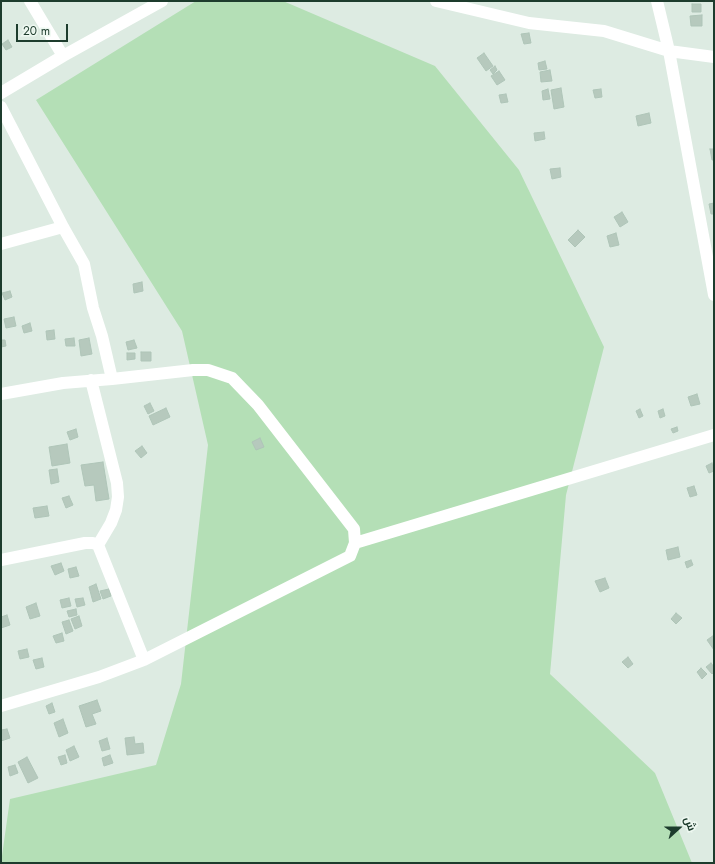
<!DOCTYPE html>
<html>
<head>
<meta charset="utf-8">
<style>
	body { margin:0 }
	#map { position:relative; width:715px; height:864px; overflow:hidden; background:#ddebe2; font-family:Jost,Cairo,sans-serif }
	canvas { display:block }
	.frame { position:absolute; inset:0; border:2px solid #1d3c2d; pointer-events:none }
	.north { position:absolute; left:659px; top:808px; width:40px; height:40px; -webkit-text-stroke:3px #eef8f1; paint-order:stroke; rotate:69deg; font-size:11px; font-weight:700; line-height:16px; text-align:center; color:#1d3c2d }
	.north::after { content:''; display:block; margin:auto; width:14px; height:18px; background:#1d3c2d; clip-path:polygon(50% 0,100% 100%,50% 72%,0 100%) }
	.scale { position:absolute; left:16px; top:24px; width:52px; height:18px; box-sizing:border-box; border:2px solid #1d3c2d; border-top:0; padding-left:5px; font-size:12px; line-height:14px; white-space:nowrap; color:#1d3c2d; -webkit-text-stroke:3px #eef8f1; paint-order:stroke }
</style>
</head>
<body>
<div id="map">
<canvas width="715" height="864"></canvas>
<div class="frame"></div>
<div class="north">ش</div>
<div class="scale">20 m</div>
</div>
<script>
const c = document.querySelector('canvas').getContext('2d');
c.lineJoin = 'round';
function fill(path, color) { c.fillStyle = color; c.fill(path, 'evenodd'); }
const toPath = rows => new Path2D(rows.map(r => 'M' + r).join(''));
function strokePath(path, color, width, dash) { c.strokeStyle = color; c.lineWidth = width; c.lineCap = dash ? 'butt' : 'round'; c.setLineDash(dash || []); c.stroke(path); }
fill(toPath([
	[196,1,283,1,435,66,519,170,604,347,566,495,550,674,655,773,692,863,1,863,10,799,156,765,181,684,208,445,182,331,36,100]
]), '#b4dfb6');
const building = toPath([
	[692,4,701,4,701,12,692,12,692,4],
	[702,15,702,26,691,26,690,16,702,15],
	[529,33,531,43,524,44,521,34,529,33],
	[8,40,12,47,6,50,2,44,8,40],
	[484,53,493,66,486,71,477,58,484,53],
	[545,61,547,69,539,70,538,63,545,61],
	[495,66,497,70,493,74,490,70,495,66],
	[550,70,552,81,541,82,540,72,550,70],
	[499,71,505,80,497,85,491,76,499,71],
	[561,88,564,107,554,109,551,90,561,88],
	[548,89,550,99,543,100,542,91,548,89],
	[601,89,602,97,595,98,593,90,601,89],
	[506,94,508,102,501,103,499,95,506,94],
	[649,113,651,123,638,126,636,116,649,113],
	[544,132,545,139,535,141,534,133,544,132],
	[710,149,714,149,714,160,712,160,710,149],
	[560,168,561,177,552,179,550,169,560,168],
	[714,203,714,214,711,214,709,204,714,203],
	[622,212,628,222,620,227,614,217,622,212],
	[578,230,585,237,575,247,568,240,578,230],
	[616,233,619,245,610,247,607,236,616,233],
	[142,282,143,291,134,293,133,284,142,282],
	[10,291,12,297,5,300,2,293,10,291],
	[14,317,16,326,6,328,4,319,14,317],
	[30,323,32,331,24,333,22,326,30,323],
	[54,330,55,339,47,340,46,331,54,330],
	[74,338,75,346,66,346,65,339,74,338],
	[89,338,92,354,81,356,79,340,89,338],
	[1,340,5,340,6,346,1,347,1,340],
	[134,340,137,348,128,350,126,342,134,340],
	[141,352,151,352,151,361,141,361,141,352],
	[127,353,135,353,135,359,127,360,127,353],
	[697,394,700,404,691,406,688,397,697,394],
	[150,403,154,411,148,414,144,406,150,403],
	[166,408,170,417,153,425,149,416,166,408],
	[640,409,643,416,639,418,636,411,640,409],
	[663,409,665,416,660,418,658,411,663,409],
	[677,427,678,431,673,433,671,429,677,427],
	[76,429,78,437,70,440,67,432,76,429],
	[260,438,264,447,256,450,252,442,260,438],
	[67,444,70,463,52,466,49,447,67,444],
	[142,446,147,453,141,458,135,451,142,446],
	[103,462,109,499,96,501,94,485,85,486,81,465,103,462],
	[712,463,714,471,709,473,706,466,712,463],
	[57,469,59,482,51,484,49,470,57,469],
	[694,486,697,495,690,497,687,488,694,486],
	[69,496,73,505,66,508,62,498,69,496],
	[47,506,49,516,35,518,33,508,47,506],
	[678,547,680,557,668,560,666,550,678,547],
	[691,560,693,565,687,568,685,562,691,560],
	[61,563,64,571,55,575,51,566,61,563],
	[76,567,79,576,70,578,68,569,76,567],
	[605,578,609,588,600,592,595,581,605,578],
	[96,584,101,599,93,602,89,587,96,584],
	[109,589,111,596,103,599,100,591,109,589],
	[69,598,71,606,62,608,60,600,69,598],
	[83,598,85,605,77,607,75,599,83,598],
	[36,603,40,616,30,619,26,607,36,603],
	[76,609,77,615,69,617,67,611,76,609],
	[676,613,682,618,676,624,671,619,676,613],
	[7,615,10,625,1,628,1,617,7,615],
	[79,616,82,626,75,629,71,619,79,616],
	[69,620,73,631,66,634,62,622,69,620],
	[62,633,64,641,56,643,53,636,62,633],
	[714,635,714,650,707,640,714,635],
	[27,649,29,657,20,659,18,651,27,649],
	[628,657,633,664,628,668,622,662,628,657],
	[42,658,44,667,36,669,33,660,42,658],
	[711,663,714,667,714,672,712,674,706,667,711,663],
	[701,668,707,674,702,679,697,672,701,668],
	[97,700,101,711,92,714,96,724,86,727,79,706,97,700],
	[52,703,55,712,49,714,46,706,52,703],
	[63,719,68,733,59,737,54,723,63,719],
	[7,729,10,738,1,741,1,730,7,729],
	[134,737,135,744,143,743,144,753,127,755,125,738,134,737],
	[107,738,110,749,102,751,99,741,107,738],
	[74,746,79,757,70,761,66,750,74,746],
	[65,755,67,763,61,765,58,757,65,755],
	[110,755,113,763,104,766,102,758,110,755],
	[27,757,38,778,28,783,18,762,27,757],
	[15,765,18,773,10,776,8,767,15,765]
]);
fill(building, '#b6c9bd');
strokePath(building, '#afc5b8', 1);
strokePath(toPath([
	[30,1,63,56],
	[436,1,529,23,604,31,669,51,714,57],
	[657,1,669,51,714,295],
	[1,93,63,56,162,1],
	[1,107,63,227,84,264,93,308,102,336,112,379],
	[1,244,63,227],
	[91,380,117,483,118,497,116,510,111,523,98,545],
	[1,394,63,383,112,379,193,370,208,370,232,378,258,405,354,529,355,543,350,556,144,660,99,677,1,706],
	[355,543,714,435],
	[1,560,85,543,93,543,98,545,144,660]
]), '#fff', 12);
</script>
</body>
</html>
